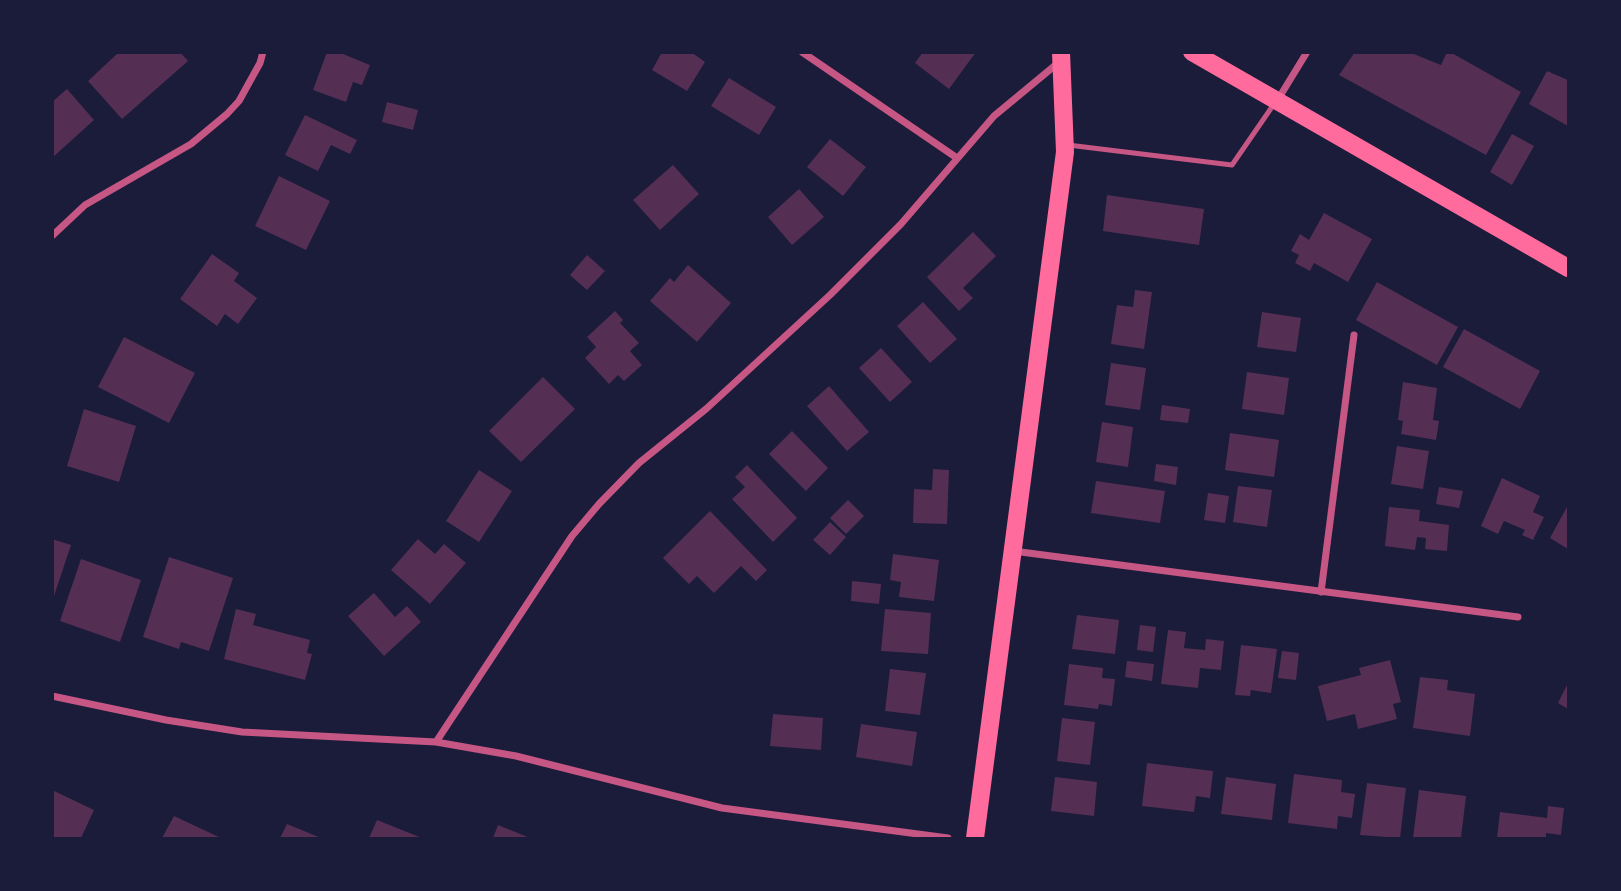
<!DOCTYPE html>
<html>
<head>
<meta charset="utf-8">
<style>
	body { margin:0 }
	#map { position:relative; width:1621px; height:891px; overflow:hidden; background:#1b1b3a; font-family:"Libre Baskerville",serif }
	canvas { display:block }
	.frame { position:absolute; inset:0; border:54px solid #1b1b3a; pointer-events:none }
</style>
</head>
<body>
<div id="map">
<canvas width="1621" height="891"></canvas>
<div class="frame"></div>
</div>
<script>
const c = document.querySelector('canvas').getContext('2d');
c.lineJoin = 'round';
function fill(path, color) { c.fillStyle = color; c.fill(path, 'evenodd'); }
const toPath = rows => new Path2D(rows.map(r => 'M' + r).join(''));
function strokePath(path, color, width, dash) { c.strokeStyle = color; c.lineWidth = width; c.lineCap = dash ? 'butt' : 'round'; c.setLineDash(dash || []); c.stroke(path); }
fill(toPath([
	[119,52,180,52,188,61,122,119,88,81],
	[327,52,338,52,370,65,362,85,353,82,346,102,313,90],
	[662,52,691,52,705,62,687,91,652,70],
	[923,52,976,52,949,89,915,63],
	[1355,52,1409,52,1441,65,1447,52,1450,52,1521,92,1486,155,1339,75],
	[1547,71,1568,80,1568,126,1529,104],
	[729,78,776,107,759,135,711,106],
	[67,89,94,120,52,158,52,102],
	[387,102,418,110,413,130,382,122],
	[305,115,357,140,350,154,331,145,318,171,285,155],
	[1512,134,1534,146,1512,185,1490,172],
	[830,139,866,167,843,196,807,167],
	[673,165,699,194,660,230,633,200],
	[279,176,330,201,306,250,255,226],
	[799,189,824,217,792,245,768,217],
	[1107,195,1204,209,1199,245,1103,231],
	[1324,213,1372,239,1348,282,1314,263,1310,271,1295,263,1299,255,1291,251,1300,234,1309,240],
	[973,232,996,256,963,288,973,298,959,311,927,277],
	[212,254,239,273,234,281,257,298,238,324,225,314,217,326,180,299],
	[587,255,605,271,587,290,570,275],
	[688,265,731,303,697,342,650,301,670,278,674,282],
	[1377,282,1458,327,1437,365,1356,320],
	[1135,290,1152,292,1144,349,1111,344,1117,305,1133,307],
	[923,302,957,339,930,363,897,326],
	[615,311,623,320,620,323,639,343,630,351,642,365,624,381,618,375,609,384,585,358,596,347,587,337],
	[1262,312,1301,318,1296,352,1257,347],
	[1464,329,1540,371,1520,409,1443,367],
	[124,337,195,373,169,423,98,387],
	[881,348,912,382,890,402,859,368],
	[1111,363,1146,368,1140,410,1105,405],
	[1247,372,1289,378,1284,415,1242,409],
	[543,377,575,409,521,462,489,431],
	[1403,382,1437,388,1433,420,1439,421,1436,440,1401,434,1403,421,1398,420],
	[829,386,869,432,847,451,807,406],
	[1162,405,1190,409,1188,423,1160,420],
	[84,409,136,426,119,482,67,466],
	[1102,422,1133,427,1128,467,1096,462],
	[792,431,828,468,806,491,769,454],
	[1230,433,1279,440,1274,477,1225,470],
	[1397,446,1429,451,1423,489,1391,484],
	[1156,464,1178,467,1176,485,1154,481],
	[747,465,797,518,773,542,732,499,745,487,735,477],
	[933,469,949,470,947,524,913,523,914,489,932,490],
	[479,470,512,491,479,542,446,521],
	[1502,478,1540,496,1533,512,1544,517,1533,540,1522,535,1525,530,1504,521,1498,534,1481,526],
	[1096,481,1165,491,1160,523,1091,513],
	[1238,486,1272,490,1267,527,1233,522],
	[1439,487,1463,491,1459,508,1436,504],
	[1208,493,1229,496,1225,523,1204,520],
	[848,500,864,516,846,534,830,518],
	[1568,505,1568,549,1550,538],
	[1389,507,1420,510,1419,521,1449,525,1447,551,1425,549,1426,538,1417,537,1415,550,1385,546],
	[710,511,767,570,756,581,741,566,714,593,697,576,689,584,663,558],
	[830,522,846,537,830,555,813,540],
	[52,539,71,545,53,599,52,599],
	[418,539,435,554,444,544,466,563,430,604,391,570],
	[893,554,939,560,934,601,899,597,901,582,890,580],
	[169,557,233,578,209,651,181,642,179,649,143,637],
	[81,559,141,580,120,642,60,621],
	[852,581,881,584,879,604,851,601],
	[374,593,395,617,407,606,421,622,384,656,348,616],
	[236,609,256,614,253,625,310,640,307,653,312,654,305,680,224,659],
	[885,609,931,613,928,654,881,651],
	[1077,615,1119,620,1115,654,1072,649],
	[1140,625,1156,627,1153,652,1137,650],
	[1168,630,1186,632,1184,648,1205,650,1206,639,1224,641,1221,670,1200,668,1198,688,1161,684],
	[1241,645,1277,649,1271,693,1251,690,1250,696,1235,695],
	[1282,651,1299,653,1296,680,1278,678],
	[1390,660,1401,702,1393,704,1397,719,1358,729,1355,714,1327,721,1318,686,1361,675,1359,668],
	[1127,661,1154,664,1152,681,1125,677],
	[1069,664,1103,668,1102,678,1115,679,1112,706,1099,704,1098,709,1064,705],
	[890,669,926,673,920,715,885,711],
	[1420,677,1448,680,1447,690,1475,694,1470,736,1413,728],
	[1568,683,1568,709,1558,703],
	[773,714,823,718,821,750,770,746],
	[1062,718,1095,722,1090,765,1057,761],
	[861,724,917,732,912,766,856,757],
	[1147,763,1213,771,1210,798,1196,796,1194,812,1142,806],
	[1294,774,1342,780,1341,792,1355,794,1352,818,1338,816,1337,829,1288,823],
	[1055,777,1097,782,1094,816,1051,811],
	[1226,777,1276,784,1272,820,1221,814],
	[1367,783,1406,788,1400,838,1360,835],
	[52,790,94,810,81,838,52,837],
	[1419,790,1466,796,1461,838,1413,838],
	[1548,806,1564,808,1561,835,1546,833,1546,838,1497,838,1500,812,1547,818],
	[174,816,221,838,162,838],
	[377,820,422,838,369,838],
	[287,824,321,838,280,838],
	[498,825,530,838,493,838]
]), '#542f53');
strokePath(toPath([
	[1068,145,1232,165,1274,104]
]), '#c65784', 5);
strokePath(toPath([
	[802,52,957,158],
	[1277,101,1307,52],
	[52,236,85,205,191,144,227,114,239,101,260,63,263,52],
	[1013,551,1518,617],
	[1321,592,1354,335],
	[52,696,166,720,242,732,436,742,516,756,722,808,948,838],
	[436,742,572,536,599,504,639,463,706,409,830,295,901,224,994,116,1058,63]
]), '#c65784', 7);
strokePath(toPath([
	[1192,52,1568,268],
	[975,838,1065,152,1061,52]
]), '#ff6b9d', 18);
</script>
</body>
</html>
